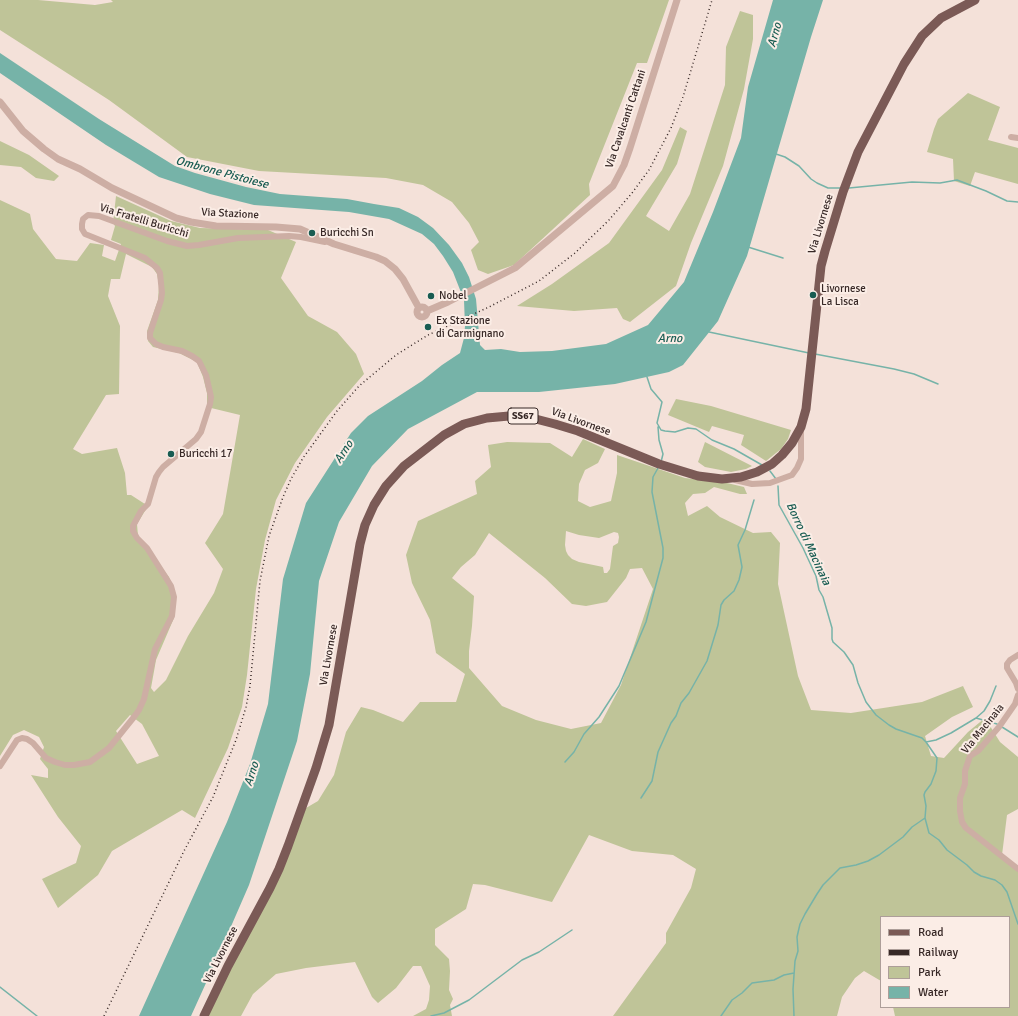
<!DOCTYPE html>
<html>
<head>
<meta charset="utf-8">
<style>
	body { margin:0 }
	#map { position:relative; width:1018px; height:1016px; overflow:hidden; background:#f4e1d9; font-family:Signika,sans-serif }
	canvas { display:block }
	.legend { position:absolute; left:880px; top:916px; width:130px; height:92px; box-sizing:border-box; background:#fbede6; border:1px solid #ad9e99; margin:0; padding:5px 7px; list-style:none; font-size:12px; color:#372826 }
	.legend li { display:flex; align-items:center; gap:8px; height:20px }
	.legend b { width:20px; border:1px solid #ad9e99 }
</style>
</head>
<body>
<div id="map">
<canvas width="1018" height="1016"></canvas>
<ul class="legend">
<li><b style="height:5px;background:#7b5a56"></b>Road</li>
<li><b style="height:5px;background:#372826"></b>Railway</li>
<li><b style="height:11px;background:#bfc498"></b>Park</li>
<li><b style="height:11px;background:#76b3a8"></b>Water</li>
</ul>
</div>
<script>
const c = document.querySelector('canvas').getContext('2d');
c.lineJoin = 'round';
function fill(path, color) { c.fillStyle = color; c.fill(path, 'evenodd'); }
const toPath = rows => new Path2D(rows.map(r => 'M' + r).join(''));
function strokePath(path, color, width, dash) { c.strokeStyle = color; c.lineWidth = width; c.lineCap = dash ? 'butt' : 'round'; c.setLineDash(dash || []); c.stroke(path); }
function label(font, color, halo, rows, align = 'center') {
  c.font = font + ' Signika,sans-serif'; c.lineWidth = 4; c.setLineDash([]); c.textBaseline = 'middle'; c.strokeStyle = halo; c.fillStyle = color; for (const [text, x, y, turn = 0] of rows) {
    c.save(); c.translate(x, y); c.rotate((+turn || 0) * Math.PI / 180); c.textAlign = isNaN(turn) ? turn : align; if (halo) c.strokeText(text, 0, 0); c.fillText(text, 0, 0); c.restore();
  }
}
fill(toPath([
	[0,0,38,0,95,5,113,2,111,0,669,0,647,63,637,63,589,184,590,195,514,265,488,274,478,270,471,250,479,242,469,223,452,202,423,185,386,178,259,171,187,157,109,100,0,30],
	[740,11,753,15,753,39,744,89,723,166,691,243,676,286,630,322,623,319,617,308,574,311,517,306,552,284,609,243,662,170,680,127,687,131,677,164,646,216,669,231,690,194,725,85,726,47],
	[968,93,1000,107,988,140,1018,148,1018,184,975,172,970,186,954,181,953,159,927,152,934,129,938,119],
	[0,141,29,155,59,176,54,181,36,178,21,167,0,165],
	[116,196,171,221,200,228,268,230,296,242,281,278,308,316,337,332,356,354,364,374,327,417,295,463,276,500,265,540,256,589,247,675,242,707,228,748,195,818,182,810,112,851,98,875,58,908,42,879,76,863,81,846,58,817,31,775,48,778,48,769,40,759,44,747,39,737,24,730,13,735,0,756,0,200,30,214,33,229,56,259,77,261,90,243,104,245,102,256,115,261,121,244,111,240,115,226,113,223],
	[126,254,152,267,157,274,159,285,158,300,147,331,148,341,153,347,179,353,197,362,203,377,207,393,207,407,240,415,223,514,205,543,223,569,214,593,188,636,166,680,154,692,151,688,156,660,174,618,176,595,169,577,138,536,137,524,148,506,131,495,127,495,125,473,117,448,82,454,73,449,106,395,119,394,120,326,108,296,111,279,120,279],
	[130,715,142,724,159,756,137,764,116,731],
	[676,399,711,406,791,430,788,439,781,449,766,461,741,445,744,435,712,426,709,432,668,415],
	[583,439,605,449,598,463,585,470,579,484,578,501,590,507,611,501,617,473,617,455,685,478,727,483,744,487,747,494,740,494,714,487,705,493,693,494,685,503,688,516,707,506,720,517,753,533,771,532,780,543,778,584,798,676,811,710,851,713,922,702,963,686,973,707,952,717,925,736,931,756,944,758,968,732,985,718,1000,742,1018,757,1018,809,1007,815,1002,855,1018,869,1018,1016,895,1016,893,1007,1009,1007,1009,917,881,917,881,981,864,971,855,978,842,997,837,1016,613,1016,666,943,666,933,691,888,696,869,673,855,632,851,589,835,552,902,485,885,473,884,466,909,435,929,435,945,449,959,450,971,449,990,453,999,450,1005,452,1016,413,1016,426,1009,429,1000,430,986,421,966,413,966,396,988,378,1003,372,997,355,962,306,968,276,974,253,994,241,1016,208,1016,306,808,318,801,334,775,346,732,361,707,373,710,403,722,420,702,456,702,465,674,436,653,430,620,412,583,406,555,418,521,477,494,475,481,491,467,488,445,507,442,550,443,572,457],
	[566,531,579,535,599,538,614,532,618,533,619,537,618,543,613,546,610,569,607,573,604,573,603,567,579,562,572,559,568,555,566,551,565,545],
	[489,533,545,578,572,604,586,606,607,602,626,578,630,569,642,568,653,589,621,685,601,723,571,729,536,720,502,706,469,668,469,651,472,626,474,596,452,578,461,567,475,555],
	[705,442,752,466,746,469,731,472,705,467,698,462]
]), '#bfc498');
fill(toPath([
	[773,0,823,0,811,37,747,256,718,321,683,365,669,372,615,384,539,392,477,392,408,429,372,466,339,522,319,581,310,674,297,741,249,885,216,961,191,1016,139,1016,227,822,250,764,268,704,283,579,306,503,351,433,368,416,422,381,442,365,460,353,464,338,465,326,464,300,453,272,443,256,434,244,422,234,389,219,349,212,254,205,210,194,159,177,106,145,0,73,0,53,99,119,175,166,195,173,246,187,280,194,347,199,374,204,399,208,418,217,433,228,449,245,462,263,469,277,476,299,480,345,485,350,501,349,520,352,552,351,606,344,648,325,684,282,713,212,741,138,748,87]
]), '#76b3a8');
strokePath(toPath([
	[776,154,785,157,799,166,811,179,817,183,828,188,841,188],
	[849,188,912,182,940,183,957,180,986,191,1007,201,1018,202],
	[748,247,783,258],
	[709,332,809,353],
	[815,354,894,369,914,374,938,384],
	[647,377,651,389,662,402,657,423,661,430,665,431,675,432,688,428,696,429,712,440,734,449,762,465],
	[658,427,659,440,663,454,661,462],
	[770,471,776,479],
	[778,486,779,505,803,548,816,576,819,590,823,597,832,628,832,639,833,642,844,652,853,665,858,683,866,702,876,715,889,725,896,729,922,738,926,742,937,758,936,771,931,784,925,792,924,795,926,806,925,818,929,833,939,840,947,850,967,865,974,872,981,876,995,880,1002,885,1007,892,1018,924],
	[976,718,984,711,990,701,996,686],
	[1002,727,1018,737],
	[926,742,936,740,951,733,976,718,997,724],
	[565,762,574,752,584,734,599,717,619,686,646,622,663,558,663,548,652,492,653,477,658,468],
	[641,798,652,781,658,752,671,723,676,716,681,703,689,693,707,661,718,625,721,605,724,600,734,591,739,580,742,567,738,545,745,530,754,500],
	[0,987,37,1016],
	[431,1016,444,1013,469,1000,522,960,539,952,572,930],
	[721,1016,732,1000,742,993,752,983,774,980,784,975,794,973],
	[794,1016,793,989,795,961,798,951,797,937,800,924,805,914,817,894,823,885,840,868,856,865,868,861,879,855,903,837,912,827,925,818]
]), '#76b3a8', 1.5);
strokePath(toPath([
	[1011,137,1018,138],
	[735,480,752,484,770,483,792,475,797,468,801,459,801,428],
	[1018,655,1010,660,1007,664,1007,668,1016,683,1018,689],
	[1018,695,1015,704,999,727,978,751,970,756,965,771,965,784,960,798,960,811,962,822,966,828,1018,869],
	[0,766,17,740,22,738,27,739,33,743,46,758,55,762,65,765,74,765,90,762,109,748,134,717,139,710,144,699,155,649,172,616,174,597,171,586,166,578,147,548,137,538,133,531,133,526,141,511,148,504,156,477,159,472,163,467,196,439,201,432,210,404,211,397,206,375,199,361,192,356,182,351,163,347,156,344,150,338,150,333,161,300,162,293,160,273,157,268,145,258,85,234,82,229,82,224,83,219,88,215,99,216,167,241,187,246,199,245,238,238,289,236,301,237,325,242]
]), '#cdaea4', 6);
strokePath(toPath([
	[0,102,23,131,44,149,58,159,80,169,112,188,176,218,191,222,216,226,276,227,300,229,334,244,376,257,385,261,395,269,403,279,419,308],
	'417 312a5 5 0 1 1 10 0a5 5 0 1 1-10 0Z',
	[427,311,448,302,515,268,613,186,624,165,630,148,677,0]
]), '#cdaea4', 7);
strokePath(toPath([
	[204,1016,228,966,270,888,279,869,288,846,316,768,329,725,360,544,365,525,374,505,386,486,404,466,444,435,464,424,487,418,509,416,528,417,555,424,578,431,659,464,698,476,722,479,741,477,757,472,772,464,782,455,792,443,801,427,806,409,821,266,825,251,843,192,858,152,904,64,922,36,941,18,975,0]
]), '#7b5a56', 9);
strokePath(toPath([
	[104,1016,184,851,213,797,236,740,246,707,250,686,260,581,269,536,283,497,291,479,303,458,337,411,359,386,396,355,428,335,489,307,539,281,575,253,609,220,632,193,649,170,671,128,683,97,712,0]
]), '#372826', 1.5, [1, 3]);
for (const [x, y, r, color] of [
	[312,233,4,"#185c52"],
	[813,295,4,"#185c52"],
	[431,296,4,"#185c52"],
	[428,327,4,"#185c52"],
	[171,454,4,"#185c52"]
]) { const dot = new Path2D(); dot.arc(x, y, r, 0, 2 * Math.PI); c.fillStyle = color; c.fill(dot); strokePath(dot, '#fbede6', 1.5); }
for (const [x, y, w] of [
	[523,416,30]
]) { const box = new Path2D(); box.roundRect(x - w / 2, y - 8, w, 16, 3); c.fillStyle = '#fbede6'; c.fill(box); strokePath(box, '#372826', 1); }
label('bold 10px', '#372826', null, [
	["SS67",523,416]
]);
label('11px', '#372826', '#fbede6', [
	["Via Cavalcanti Cattani",626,119,-71],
	["Via Stazione",230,214,3],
	["Via Fratelli Buricchi",144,221,17],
	["Via Livornese",821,224,-73],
	["Via Livornese",581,422,20],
	["Via Livornese",329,655,-80],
	["Via Macinaia",983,729,-51],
	["Via Livornese",221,955,-63]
]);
label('11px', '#372826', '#fbede6', [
	["Buricchi Sn",320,233],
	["Livornese",821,289],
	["La Lisca",821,302],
	["Nobel",439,296],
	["Ex Stazione",436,321],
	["di Carmignano",436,334],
	["Buricchi 17",179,454]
], 'left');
label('italic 12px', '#185c52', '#fbede6', [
	["Arno",775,35,-74],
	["Ombrone Pistoiese",222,173,15],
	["Arno",670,339],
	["Arno",344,452,-57],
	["Borro di Macinaia",808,544,65],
	["Arno",252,774,-72]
]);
</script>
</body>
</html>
